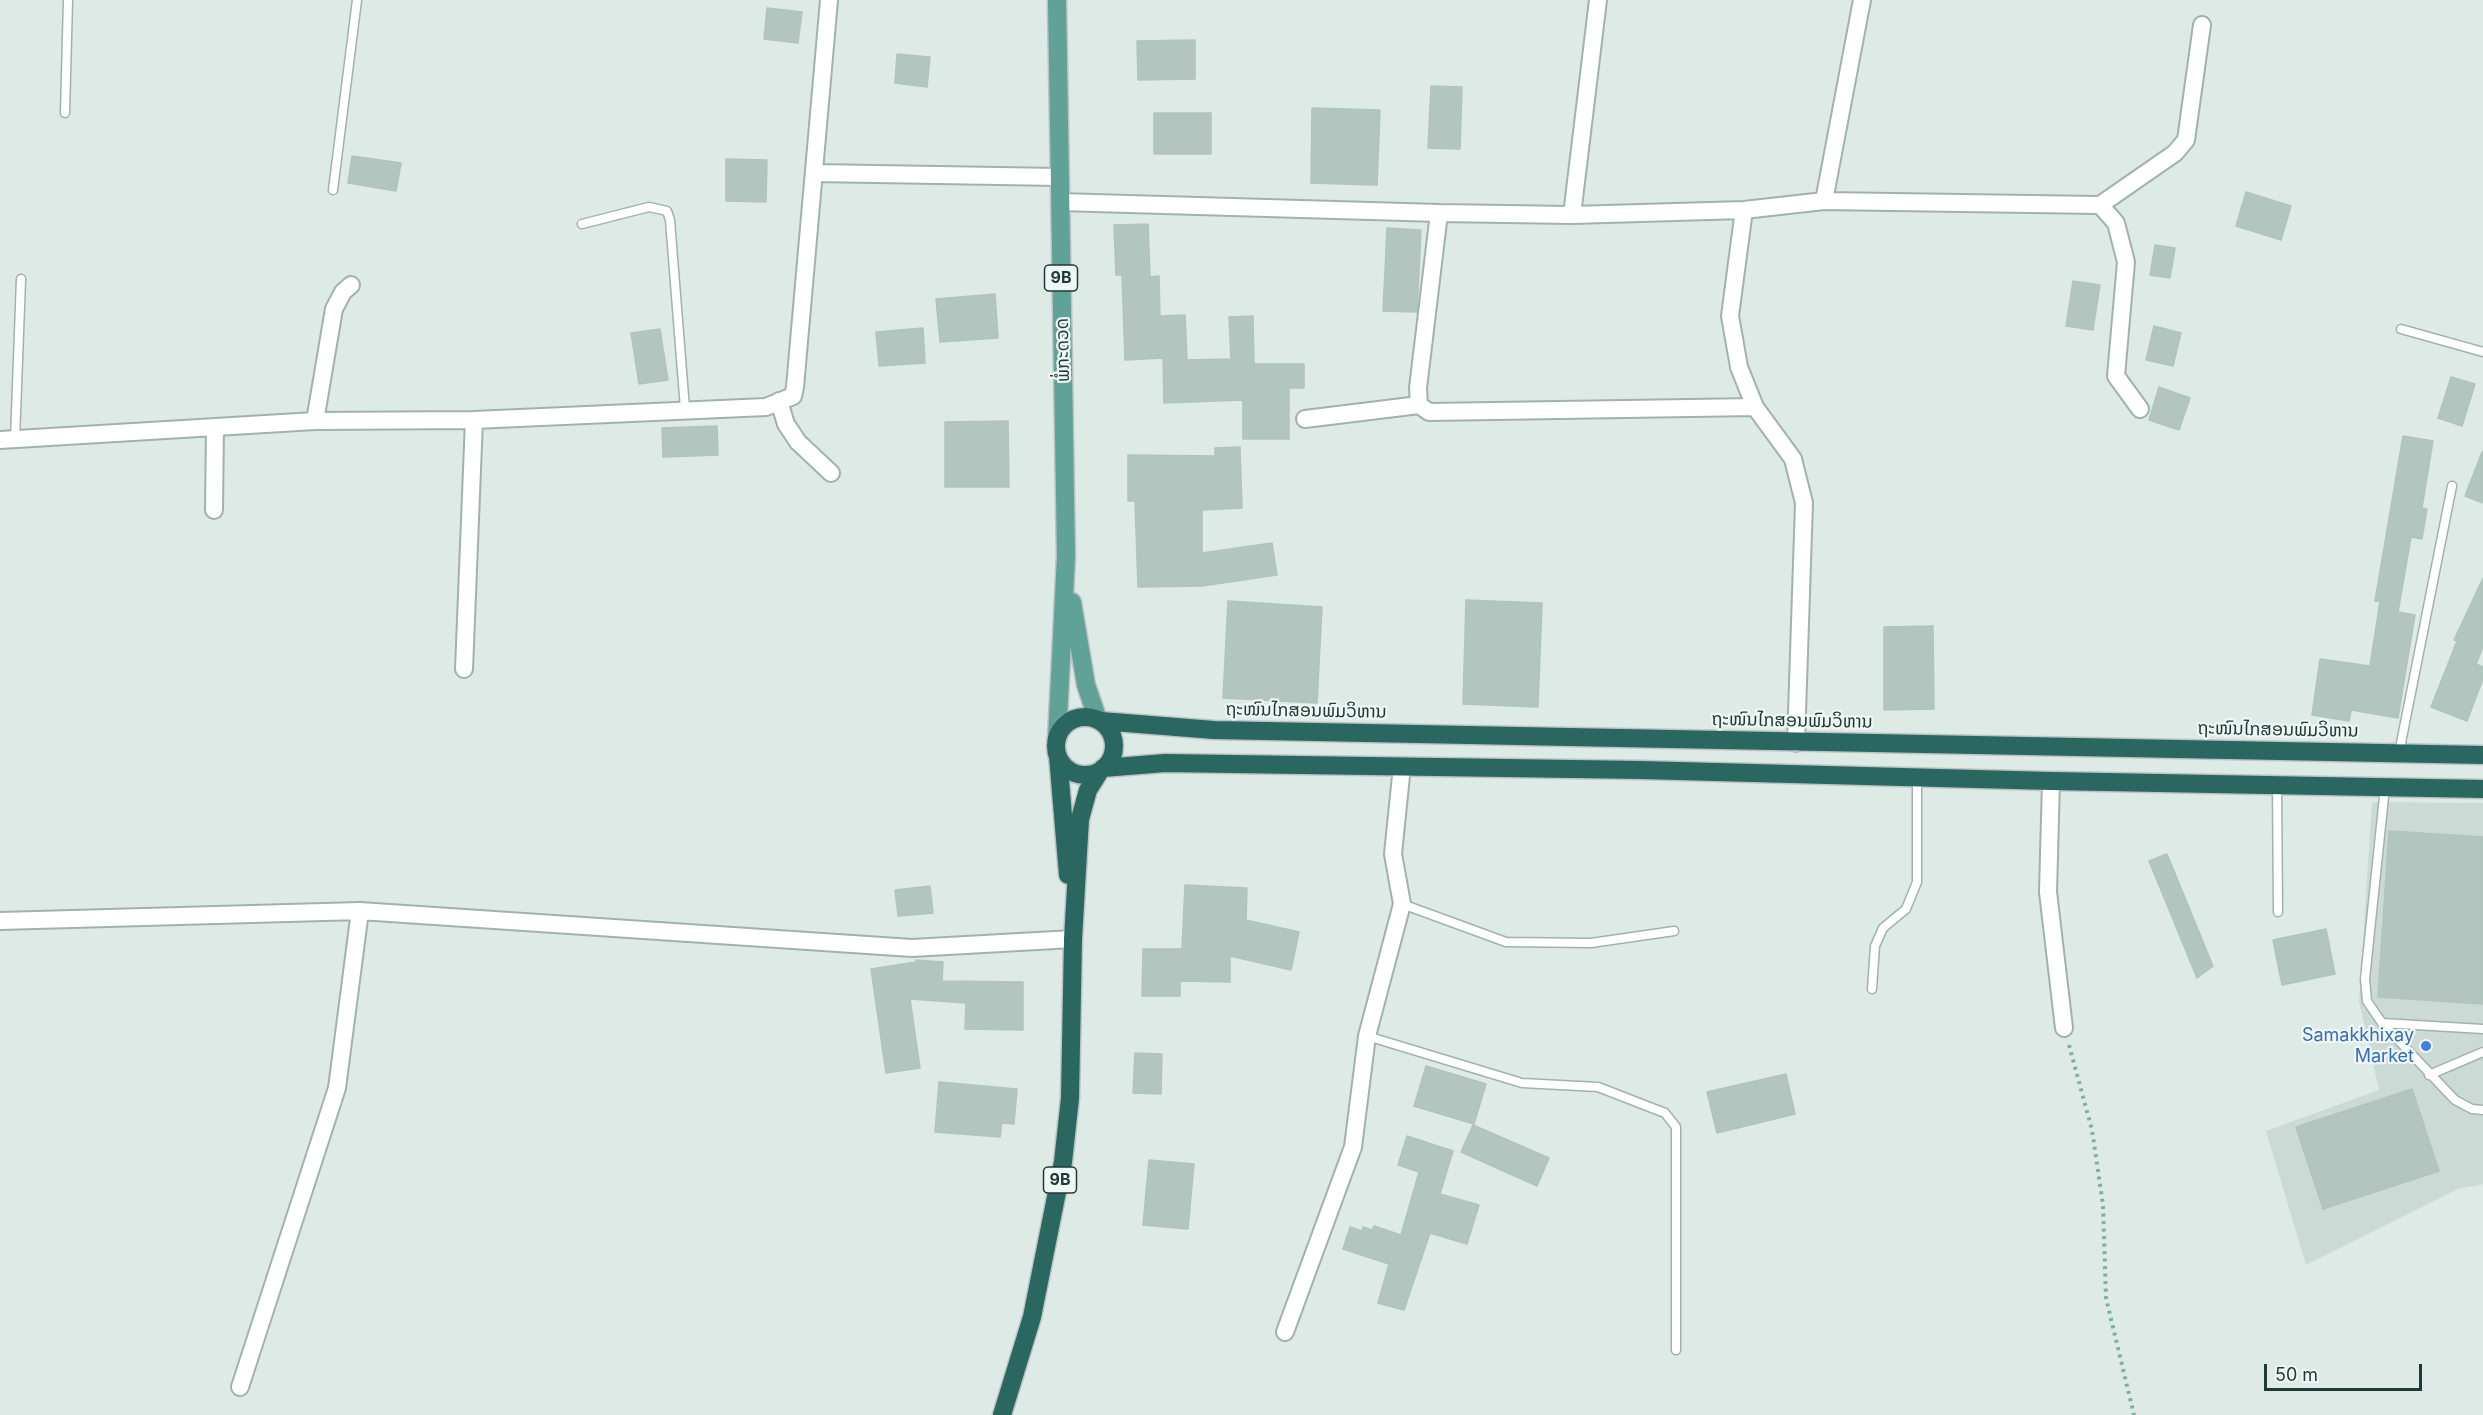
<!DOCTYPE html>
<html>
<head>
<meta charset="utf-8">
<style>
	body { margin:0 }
	#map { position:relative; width:2483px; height:1415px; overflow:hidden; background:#deeae6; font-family:Inter,sans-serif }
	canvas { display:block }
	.scale { position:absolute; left:2264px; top:1364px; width:158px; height:27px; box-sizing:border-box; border:3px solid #1f3a36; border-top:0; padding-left:8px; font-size:18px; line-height:21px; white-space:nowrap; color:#1f3a36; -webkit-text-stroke:4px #eef7f3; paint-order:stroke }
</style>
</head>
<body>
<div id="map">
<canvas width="2483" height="1415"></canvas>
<div class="scale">50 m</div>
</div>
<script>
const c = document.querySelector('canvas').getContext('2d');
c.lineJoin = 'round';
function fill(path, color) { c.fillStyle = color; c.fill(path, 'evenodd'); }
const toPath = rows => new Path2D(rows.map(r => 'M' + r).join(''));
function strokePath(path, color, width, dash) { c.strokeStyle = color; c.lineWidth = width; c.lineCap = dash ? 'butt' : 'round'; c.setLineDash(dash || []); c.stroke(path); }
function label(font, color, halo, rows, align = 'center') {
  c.font = font + ' Inter,"Noto Sans Lao",sans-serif'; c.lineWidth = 4.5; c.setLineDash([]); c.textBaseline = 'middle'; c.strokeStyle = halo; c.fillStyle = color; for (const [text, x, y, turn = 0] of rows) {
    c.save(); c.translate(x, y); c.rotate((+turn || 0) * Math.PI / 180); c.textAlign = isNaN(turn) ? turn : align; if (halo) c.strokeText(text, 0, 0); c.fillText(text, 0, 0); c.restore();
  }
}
fill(toPath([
	[2372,802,2483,803,2483,1184,2458,1189,2306,1265,2266,1131,2379,1090,2359,1002]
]), '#ccdad5');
const building = toPath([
	[767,8,802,12,798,43,764,39,767,8],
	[1195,40,1195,79,1138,80,1137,41,1195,40],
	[897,54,930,57,927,87,895,83,897,54],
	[1431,86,1462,87,1460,149,1428,148,1431,86],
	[1312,108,1380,110,1377,185,1311,183,1312,108],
	[1154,113,1211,113,1211,154,1154,154,1154,113],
	[352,156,401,163,396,191,348,183,352,156],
	[726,159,767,160,766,202,726,201,726,159],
	[2246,192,2291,206,2281,240,2236,226,2246,192],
	[1148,224,1150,277,1159,276,1160,316,1185,315,1187,360,1231,359,1229,317,1253,316,1254,364,1304,364,1304,388,1289,388,1289,439,1243,439,1243,400,1164,403,1163,358,1125,360,1122,275,1116,275,1114,225,1148,224],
	[1387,228,1421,230,1417,312,1383,311,1387,228],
	[2155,245,2175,248,2170,278,2150,275,2155,245],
	[2073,281,2100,285,2093,330,2066,326,2073,281],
	[995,294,998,338,940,342,936,299,995,294],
	[2154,326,2181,333,2173,366,2146,360,2154,326],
	[923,328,925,363,879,366,876,332,923,328],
	[660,329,668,380,639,384,631,333,660,329],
	[2451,377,2475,384,2462,426,2438,418,2451,377],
	[2159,387,2190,398,2179,430,2149,420,2159,387],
	[1008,421,1009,487,945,487,945,422,1008,421],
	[717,426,718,455,663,457,662,428,717,426],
	[2403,436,2433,441,2422,508,2427,509,2422,539,2411,537,2398,612,2415,615,2398,718,2351,710,2349,721,2312,715,2320,659,2370,666,2380,601,2375,601,2403,436],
	[1240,447,1242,508,1202,510,1202,553,1272,543,1277,575,1202,586,1138,587,1135,501,1128,501,1128,455,1215,456,1215,448,1240,447],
	[2482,452,2483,452,2483,503,2465,496,2482,452],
	[2483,578,2483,647,2476,664,2483,667,2483,679,2467,721,2431,707,2457,641,2454,640,2483,578],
	[1466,600,1542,603,1538,707,1463,704,1466,600],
	[1228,601,1322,607,1317,703,1223,698,1228,601],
	[1933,626,1934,709,1884,710,1884,627,1933,626],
	[2389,831,2483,837,2483,1004,2378,997,2389,831],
	[2167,854,2213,966,2197,978,2149,861,2167,854],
	[1185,885,1247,888,1246,920,1299,932,1291,970,1230,956,1230,982,1180,981,1180,996,1142,996,1143,949,1182,949,1185,885],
	[930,886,933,913,898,916,895,890,930,886],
	[2326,929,2335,974,2282,985,2273,940,2326,929],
	[916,960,943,962,942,981,1023,982,1023,1030,965,1029,966,1003,910,999,920,1068,886,1073,871,969,916,962,916,960],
	[1135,1053,1162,1054,1161,1094,1133,1093,1135,1053],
	[1426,1066,1486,1084,1474,1124,1414,1106,1426,1066],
	[1786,1074,1795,1114,1717,1133,1707,1092,1786,1074],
	[939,1082,1017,1089,1014,1124,1002,1123,1000,1137,935,1132,939,1082],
	[2412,1089,2439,1171,2323,1209,2296,1127,2412,1089],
	[1473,1125,1549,1158,1537,1186,1461,1152,1473,1125],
	[1407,1136,1453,1151,1440,1194,1479,1205,1467,1244,1430,1233,1404,1310,1378,1303,1389,1264,1343,1249,1350,1227,1362,1231,1363,1227,1372,1230,1374,1226,1401,1235,1419,1172,1398,1165,1407,1136],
	[1149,1160,1194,1164,1188,1229,1143,1225,1149,1160]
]);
fill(building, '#b3c5bf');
strokePath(building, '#b0c4be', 1.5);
const lane = toPath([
	[65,113,68,0],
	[333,190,357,0],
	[582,224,649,207,667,211,670,220,685,409],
	[2401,329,2483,352],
	[15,439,21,279],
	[2399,753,2452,486],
	[2277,785,2278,912],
	[2385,787,2365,979,2367,1001,2382,1023,2483,1029],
	[1402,904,1506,942,1591,943,1674,931],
	[1872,989,1875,946,1883,928,1906,909,1917,882,1917,778],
	[2382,1023,2455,1100,2472,1109,2483,1110],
	[1367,1036,1522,1083,1598,1087,1665,1113,1676,1127,1676,1350],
	[2429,1075,2483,1052]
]);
const street = toPath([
	[814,173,1060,177],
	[1824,201,1862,0],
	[1060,202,1439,213,1572,215,1744,210,1824,201,2100,205,2175,153,2186,140,2202,25],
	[2100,205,2116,223,2126,262,2116,376,2140,409],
	[1744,210,1730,316,1739,367,1755,407,1793,459,1804,503,1796,743],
	[1439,213,1418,388,1419,405,1429,412,1755,407],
	[1572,215,1598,0],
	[779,401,786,424,798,442,831,473],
	[1305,419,1419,405],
	[315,421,334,309,343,292,351,285],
	[0,440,315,421,474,420,766,407,793,396,795,387,829,0],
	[214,510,215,427],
	[464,669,474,420],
	[2051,781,2048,892,2064,1028],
	[0,921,360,911,912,948,1073,939],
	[1285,1332,1353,1147,1367,1036,1402,904,1393,854,1402,766],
	[240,1387,337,1088,360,911]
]);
const primary = toPath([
	[1072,602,1086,685,1098,720],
	[1057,739,1066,556,1057,0]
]);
const highway = toPath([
	'1056 746a29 29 0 1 1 58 0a29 29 0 1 1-58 0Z',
	[1101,721,1214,730,2483,755],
	[1058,756,1068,875],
	[1103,768,1165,763,1641,770,2051,781,2483,789],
	[1002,1415,1032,1317,1063,1162,1070,1098,1073,939,1080,819,1088,790,1100,771]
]);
strokePath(lane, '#a1b2ae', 11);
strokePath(street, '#a1b2ae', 20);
strokePath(primary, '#bcc4c3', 21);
strokePath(highway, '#bcc4c3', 21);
strokePath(toPath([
	[2069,1045,2092,1130,2103,1205,2106,1298,2134,1415]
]), '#7dafa5', 4, [3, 4.5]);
strokePath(lane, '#fff', 8);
strokePath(street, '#fff', 16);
strokePath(primary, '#60a298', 18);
strokePath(highway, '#2a6761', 18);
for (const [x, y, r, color] of [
	[2426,1046,6,"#3f7fe0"]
]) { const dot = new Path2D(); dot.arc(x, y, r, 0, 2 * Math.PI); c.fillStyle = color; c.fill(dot); strokePath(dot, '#eef7f3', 2); }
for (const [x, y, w] of [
	[1061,278,33],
	[1060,1180,33]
]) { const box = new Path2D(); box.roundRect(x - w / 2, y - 13, w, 26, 4.5); c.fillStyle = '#eef7f3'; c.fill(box); strokePath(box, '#1f3a36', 1.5); }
label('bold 16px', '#1f3a36', null, [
	["9B",1061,278],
	["9B",1060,1180]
]);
label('18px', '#1f3a36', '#eef7f3', [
	["ພໍ່ກະດວດ",1063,350,-91],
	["ຖະໜົນໄກສອນພົມວິຫານ",1306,711,1],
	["ຖະໜົນໄກສອນພົມວິຫານ",1792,721,1],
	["ຖະໜົນໄກສອນພົມວິຫານ",2278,730,1]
]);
label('18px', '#366cbe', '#eef7f3', [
	["Samakkhixay",2414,1036],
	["Market",2414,1057]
], 'right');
</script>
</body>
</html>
